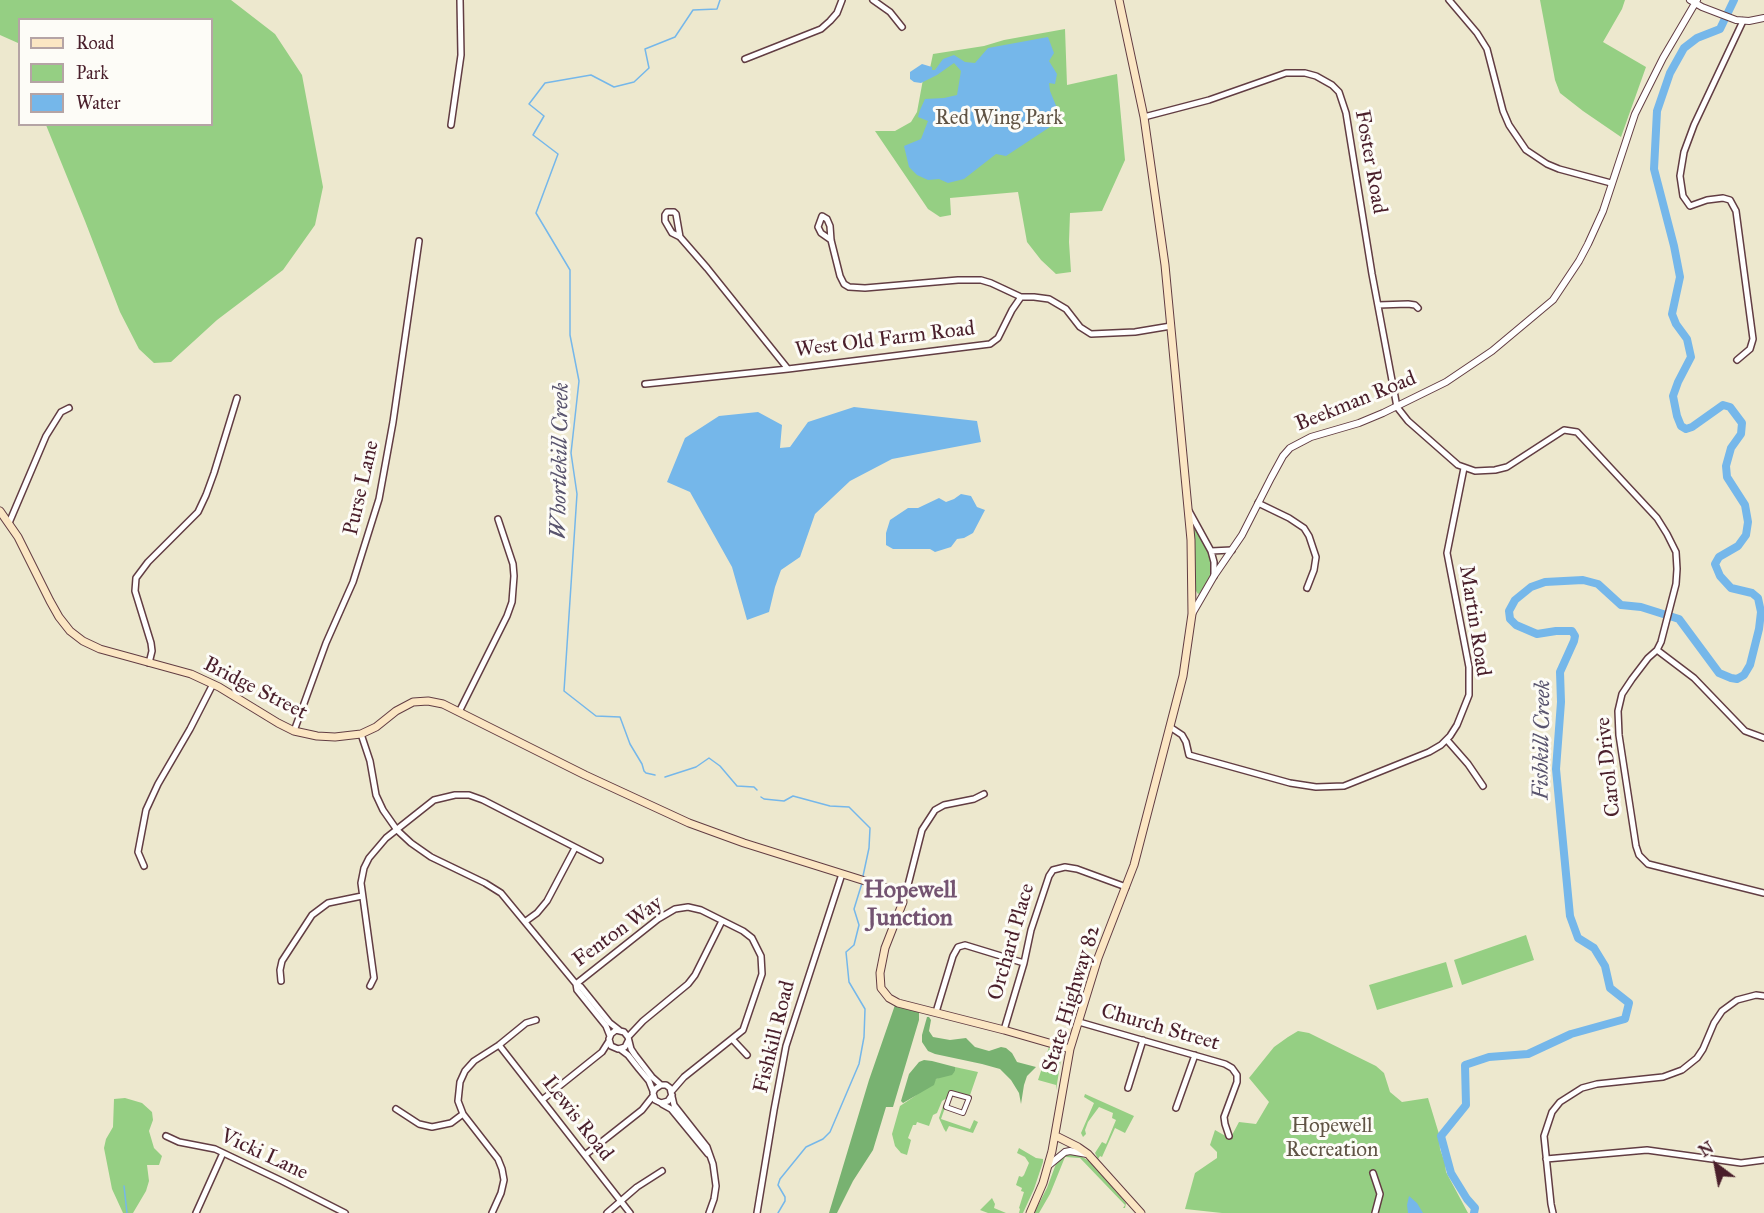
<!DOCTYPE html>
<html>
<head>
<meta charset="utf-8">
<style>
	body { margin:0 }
	#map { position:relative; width:1764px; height:1213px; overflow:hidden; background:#ede8ce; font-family:"IM FELL Great Primer",serif }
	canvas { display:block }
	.legend { position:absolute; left:18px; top:18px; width:195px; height:108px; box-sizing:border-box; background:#fdfcf7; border:2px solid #b5a4a5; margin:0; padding:8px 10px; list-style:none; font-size:18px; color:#4a1f2b }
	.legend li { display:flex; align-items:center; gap:12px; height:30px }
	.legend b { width:30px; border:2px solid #b5a4a5 }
	.north { position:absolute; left:1686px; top:1135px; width:60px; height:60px; -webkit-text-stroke:4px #fdfcf7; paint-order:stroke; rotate:328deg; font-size:16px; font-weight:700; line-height:24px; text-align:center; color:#4a1f2b }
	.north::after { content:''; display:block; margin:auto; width:21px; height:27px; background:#4a1f2b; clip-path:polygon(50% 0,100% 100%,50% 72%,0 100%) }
</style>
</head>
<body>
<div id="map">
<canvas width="1764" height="1213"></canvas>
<ul class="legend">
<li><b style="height:8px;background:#fbe6c3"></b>Road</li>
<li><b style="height:16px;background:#95cf83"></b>Park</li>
<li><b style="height:16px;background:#75b7ea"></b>Water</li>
</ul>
<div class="north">N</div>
</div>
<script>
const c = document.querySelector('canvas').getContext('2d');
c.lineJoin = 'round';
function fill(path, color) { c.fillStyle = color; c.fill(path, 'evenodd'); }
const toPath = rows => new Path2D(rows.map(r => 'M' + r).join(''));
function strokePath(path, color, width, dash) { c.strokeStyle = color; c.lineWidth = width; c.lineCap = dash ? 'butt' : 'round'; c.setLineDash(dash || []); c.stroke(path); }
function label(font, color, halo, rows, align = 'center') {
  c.font = font + ' "IM FELL Great Primer",serif'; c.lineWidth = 6; c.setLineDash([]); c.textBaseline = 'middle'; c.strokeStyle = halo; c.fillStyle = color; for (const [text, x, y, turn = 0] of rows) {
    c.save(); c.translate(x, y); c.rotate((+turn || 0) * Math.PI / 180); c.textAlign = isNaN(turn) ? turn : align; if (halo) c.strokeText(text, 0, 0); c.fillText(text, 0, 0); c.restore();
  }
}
fill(toPath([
	[0,0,231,0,275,34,302,75,323,187,315,225,283,270,217,320,171,362,154,363,139,349,120,312,85,221,46,125,212,124,212,20,20,20,19,49,18,43,0,35],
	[1540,0,1625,0,1622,9,1603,42,1646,67,1621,137,1583,111,1560,93,1555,80],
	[1065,29,1067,85,1117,74,1125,160,1102,211,1070,213,1069,242,1071,272,1056,274,1041,260,1027,242,1018,192,950,198,951,215,940,217,928,209,875,131,895,131,911,122,917,112,924,74,929,73,933,54,984,46,1004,40],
	[1194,529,1197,529,1210,557,1211,564,1210,576,1200,593,1198,594,1196,591,1193,531],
	[1526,935,1534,960,1462,985,1454,960],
	[1446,962,1453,987,1377,1010,1369,985],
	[1298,1031,1309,1033,1376,1066,1384,1073,1390,1092,1402,1102,1428,1098,1439,1134,1440,1149,1445,1163,1446,1172,1468,1213,1222,1213,1185,1209,1195,1173,1217,1158,1217,1152,1210,1145,1215,1130,1229,1138,1231,1137,1239,1122,1256,1124,1269,1102,1249,1078,1274,1047,1288,1037],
	[1049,1047,1061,1051,1062,1053,1056,1090,1056,1085,1038,1080],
	[955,1067,978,1072,969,1098,951,1093,950,1096,942,1101,937,1113,933,1115,929,1126,917,1122,916,1125,913,1125,908,1138,911,1140,907,1155,901,1153,895,1146,892,1134,900,1106,915,1096,936,1079,955,1071],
	[1085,1094,1134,1116,1125,1133,1115,1128,1102,1157,1100,1156,1098,1159,1095,1153,1102,1142,1106,1144,1116,1120,1112,1118,1113,1113,1099,1107,1088,1122,1085,1130,1086,1134,1083,1137,1081,1133,1094,1103,1084,1097],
	[125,1098,142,1103,152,1112,153,1120,149,1131,154,1148,162,1156,159,1165,147,1165,149,1181,146,1191,133,1213,123,1213,112,1189,104,1148,106,1139,113,1127,114,1099],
	[947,1102,941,1119,970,1129,974,1120,978,1122,973,1133,949,1126,946,1132,944,1129,939,1118,944,1103],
	[1019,1148,1036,1158,1043,1159,1043,1162,1034,1189,1023,1213,1019,1213,1020,1209,1019,1208,1024,1192,1021,1191,1022,1188,1016,1185,1019,1176,1022,1177,1024,1175,1029,1163,1025,1157,1017,1153],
	[1069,1153,1079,1155,1089,1161,1126,1203,1125,1208,1123,1208,1125,1205,1080,1158,1065,1157,1050,1194,1039,1213,1034,1213,1047,1188,1057,1161,1060,1157],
	[992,1198,995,1204,994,1208,1006,1213,988,1213,980,1210]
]), '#95cf83');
fill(toPath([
	[895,1005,919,1011,919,1020,893,1107,886,1107,873,1150,853,1181,837,1213,829,1213,869,1080],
	[927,1017,929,1017,931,1020,929,1031,933,1037,950,1040,966,1038,975,1047,989,1051,1001,1047,1006,1048,1012,1053,1017,1062,1036,1067,1027,1076,1024,1085,1021,1104,1019,1093,1011,1080,1000,1069,982,1064,935,1054,928,1051,922,1042,922,1035],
	[924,1060,932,1061,955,1067,955,1071,952,1075,936,1079,934,1085,903,1103,901,1101,909,1074,919,1062]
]), '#78b271');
fill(toPath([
	[1048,37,1054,53,1049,61,1057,74,1055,84,1049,83,1050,91,1057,108,1056,123,1006,156,996,154,964,179,948,183,939,179,928,180,917,175,909,167,904,146,921,139,928,121,918,117,920,110,925,99,944,98,957,95,961,71,954,63,937,75,921,83,914,82,910,79,910,72,922,64,932,67,932,70,935,70,943,59,954,55,965,62,975,63,988,48],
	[854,407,977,421,981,442,892,459,850,481,815,514,800,557,781,570,775,587,769,612,747,620,732,567,690,492,667,482,685,438,719,416,758,412,782,425,780,448,790,447,808,422],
	[961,494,971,496,977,507,985,510,973,533,964,538,957,539,951,547,935,552,930,549,893,549,886,545,886,533,890,520,908,508,918,508,939,498,946,502,954,499],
	[1409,1196,1417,1203,1423,1213,1408,1213,1407,1205]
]), '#75b7ea');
strokePath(toPath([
	[655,775,646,773,644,771,642,764,630,744,620,717,596,716,564,691,577,494,571,453,579,381,570,335,570,270,536,213,558,154,533,135,544,116,529,104,545,83,591,75,614,87,634,82,649,68,645,49,675,37,693,10,717,9,720,0],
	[665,777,696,767,709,758,720,766,737,786,754,787,757,790],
	[761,797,764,799,784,801,793,796,830,806,849,807,870,828,869,848,863,876],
	[124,1186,127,1213],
	[778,1213,785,1201,785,1197,778,1185,780,1179,806,1147,823,1139,830,1132,859,1064,864,1037,865,1009,849,982,846,952,854,945,859,925,854,909,862,883]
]), '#75b7ea', 1.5);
strokePath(toPath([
	[1474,1213,1475,1208,1467,1199,1451,1173,1441,1136,1466,1105,1465,1065,1489,1057,1528,1054,1571,1034,1625,1019,1629,1003,1610,988,1605,966,1594,948,1578,938,1570,916,1556,769,1561,702,1560,672,1574,641,1575,636,1572,631,1556,631,1537,634,1516,625,1510,619,1509,611,1515,600,1531,587,1545,582,1583,580,1598,584,1621,605,1641,607,1679,619,1719,673,1731,678,1737,679,1744,675,1750,665,1759,629,1761,612,1758,598,1752,593,1731,588,1720,576,1715,564,1719,557,1738,546,1746,535,1748,522,1745,505,1727,477,1726,466,1731,448,1741,434,1742,423,1730,407,1723,405,1692,427,1686,429,1681,426,1677,416,1673,396,1678,382,1691,357,1687,339,1676,324,1672,314,1680,277,1674,246,1654,169,1657,111,1670,73,1684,48,1697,38,1720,29,1734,0]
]), '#75b7ea', 8);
const pedestrian = toPath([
	[951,1093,969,1098,963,1113,946,1107,951,1093]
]);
const minor = toPath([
	[873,0,890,12,902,27],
	[1449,0,1477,33,1487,49,1503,111,1509,125,1526,150,1547,164,1559,169,1611,183],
	[745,59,821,29,830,21,837,13,842,0],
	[1144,117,1209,100,1286,73,1305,73,1316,76,1332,85,1339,92,1346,113,1372,274,1397,407,1408,421,1458,465,1475,471,1495,470,1507,467,1564,430,1577,432,1657,518,1667,534,1676,552,1677,569,1676,584,1661,642,1657,650,1648,658,1632,679,1622,694,1618,711,1619,735,1636,846,1639,855,1648,864,1764,893],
	[451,125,461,55,460,0],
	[680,237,676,214,674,212,667,212,665,215,665,221,672,233,680,237,707,268,788,369,990,344,998,338,1012,310,1021,297],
	[831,240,821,233,818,227,822,216,827,219,830,226,831,240,840,276,844,284,849,287,865,288,958,280,981,280,991,283,1021,297,1034,297,1049,299,1066,309,1080,327,1091,334,1135,332,1171,326],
	[1378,305,1408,304,1415,305,1418,308],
	[1737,360,1750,349,1753,339,1736,211,1730,200,1723,198,1707,200,1690,206,1683,196,1680,176,1684,152,1694,125,1743,21],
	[645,384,788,369],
	[1258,503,1289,518,1304,528,1309,536,1316,557,1314,570,1307,588],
	[1189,511,1211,551,1214,562,1214,576],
	[9,523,46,436,61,412,69,408],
	[1211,551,1232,550],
	[1657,650,1694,678,1745,731,1764,738],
	[149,663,152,651,151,643,135,591,136,578,148,562,198,512,206,495,214,473,237,398],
	[459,712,507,616,512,602,514,576,513,564,498,519],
	[1170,727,1182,735,1186,742,1189,755,1290,783,1316,787,1344,786,1429,752,1441,745,1450,736,1457,725,1469,695,1469,667,1447,553,1464,468],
	[294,731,326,643,353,582,379,499,393,422,419,241],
	[361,734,370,761,376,795,383,810,397,830,411,843,431,857,485,883,501,893,576,984,581,987,610,1023,619,1030],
	[1447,740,1468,764,1483,786],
	[144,866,138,852,146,810,158,784,190,729,213,684],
	[902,895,905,892,908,885,922,830,935,810,944,805,974,799,984,794],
	[526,921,537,913,547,901,575,848],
	[281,981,280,970,282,961,312,915,328,903,362,896],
	[576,984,658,919,675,909,688,907,701,910,743,931,752,938,761,956,762,974,743,1030,684,1077,671,1092],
	[576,984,577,990,606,1026,610,1036],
	[370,986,374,978,361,883,364,868,369,858,386,838,434,800,455,795,469,795,483,800,600,860],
	[936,1012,953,956,958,947,965,945,1024,963],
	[1079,1022,1225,1064,1232,1068,1237,1075,1237,1082,1224,1117,1225,1124,1229,1136],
	[1004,1030,1024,963,1031,930,1049,876,1053,870,1065,867,1077,869,1126,887],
	[628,1037,643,1021,688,984,695,975,722,921],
	[733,1040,747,1055],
	[628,1041,625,1047,618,1049,611,1046,609,1039,611,1034,616,1030,624,1032,628,1037,631,1049,635,1055,652,1077,661,1085],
	[499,1045,630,1213],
	[620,1049,628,1055,639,1069,649,1081,653,1091],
	[1128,1088,1143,1040],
	[672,1095,668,1101,661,1103,655,1100,653,1093,655,1089,661,1085,666,1085,670,1088,674,1105,707,1147,713,1164,716,1186,714,1199,709,1213],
	[542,1100,602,1052,609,1041],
	[662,1104,671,1109,708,1154],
	[1176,1108,1195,1055],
	[396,1109,419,1124,432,1127,451,1123,463,1114],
	[166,1136,179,1142,215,1149,282,1181,345,1213],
	[585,1155,642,1110,653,1096],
	[1546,1159,1647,1150,1741,1163,1764,1160],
	[1373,1173,1380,1194,1375,1213],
	[196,1213,223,1153],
	[492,1213,501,1193,504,1180,502,1169,498,1159,463,1114,458,1101,460,1082,465,1071,474,1061,499,1045,526,1023,536,1020],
	[607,1213,637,1187,662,1171],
	[757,1213,774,1110,786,1046,842,874],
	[1553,1213,1551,1204,1544,1136,1552,1112,1560,1102,1582,1088,1597,1084,1663,1077,1682,1070,1697,1058,1703,1049,1714,1023,1722,1011,1737,1000,1756,995,1764,996]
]);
const tertiary = toPath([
	[1690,0,1702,7,1736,20,1749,21,1764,18],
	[1192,614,1214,576,1242,535,1271,478,1283,456,1290,448,1311,437,1359,423,1383,413,1446,382,1492,351,1553,300,1579,261,1588,244,1603,211,1635,114,1663,58,1697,0],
	[1048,1166,1065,1152,1070,1151,1087,1154]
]);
const secondary = toPath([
	[0,511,18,537,50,601,59,617,70,631,83,641,100,649,191,674,219,687,278,723,294,731,317,736,335,737,361,734,376,727,396,711,413,702,428,701,443,704,585,775,689,823,744,843,897,891,902,895,903,902,885,948,880,973,881,988,889,998,898,1003,1004,1030,1070,1049],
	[1056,1136,1078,1147,1088,1154,1141,1213],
	[1030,1213,1043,1183,1052,1151,1070,1049,1098,958,1134,865,1183,676,1192,614,1191,540,1165,265,1144,117,1119,0]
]);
strokePath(pedestrian, '#623d43', 6);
strokePath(minor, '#623d43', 8);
strokePath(tertiary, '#623d43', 8);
strokePath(secondary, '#623d43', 9);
strokePath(pedestrian, '#fff', 4);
strokePath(minor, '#fff', 5);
strokePath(tertiary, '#fff', 6);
strokePath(secondary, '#fbe6c3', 7);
label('21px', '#605445', '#fdfcf7', [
	["Red Wing Park",999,119],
	["Hopewell",1332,1127],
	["Recreation",1332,1151]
]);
label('21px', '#4a1f2b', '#fdfcf7', [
	["Foster Road",1370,162,80],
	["West Old Farm Road",885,340,-7],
	["Beekman Road",1356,402,-22],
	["Purse Lane",362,488,-77],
	["Martin Road",1474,621,81],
	["Bridge Street",255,689,27],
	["Carol Drive",1609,767,-96],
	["Fenton Way",618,932,-36],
	["Orchard Place",1012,942,-74],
	["State Highway 82",1072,999,-73],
	["Church Street",1160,1028,16],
	["Fishkill Road",775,1037,-76],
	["Lewis Road",577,1119,52],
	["Vicki Lane",264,1155,25]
]);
label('italic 22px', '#59546e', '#fdfcf7', [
	["Whortlekill Creek",561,461,-89],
	["Fishkill Creek",1543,740,-89]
]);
label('bold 24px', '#745471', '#fdfcf7', [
	["Hopewell",910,891],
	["Junction",910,919]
]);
</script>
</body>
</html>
